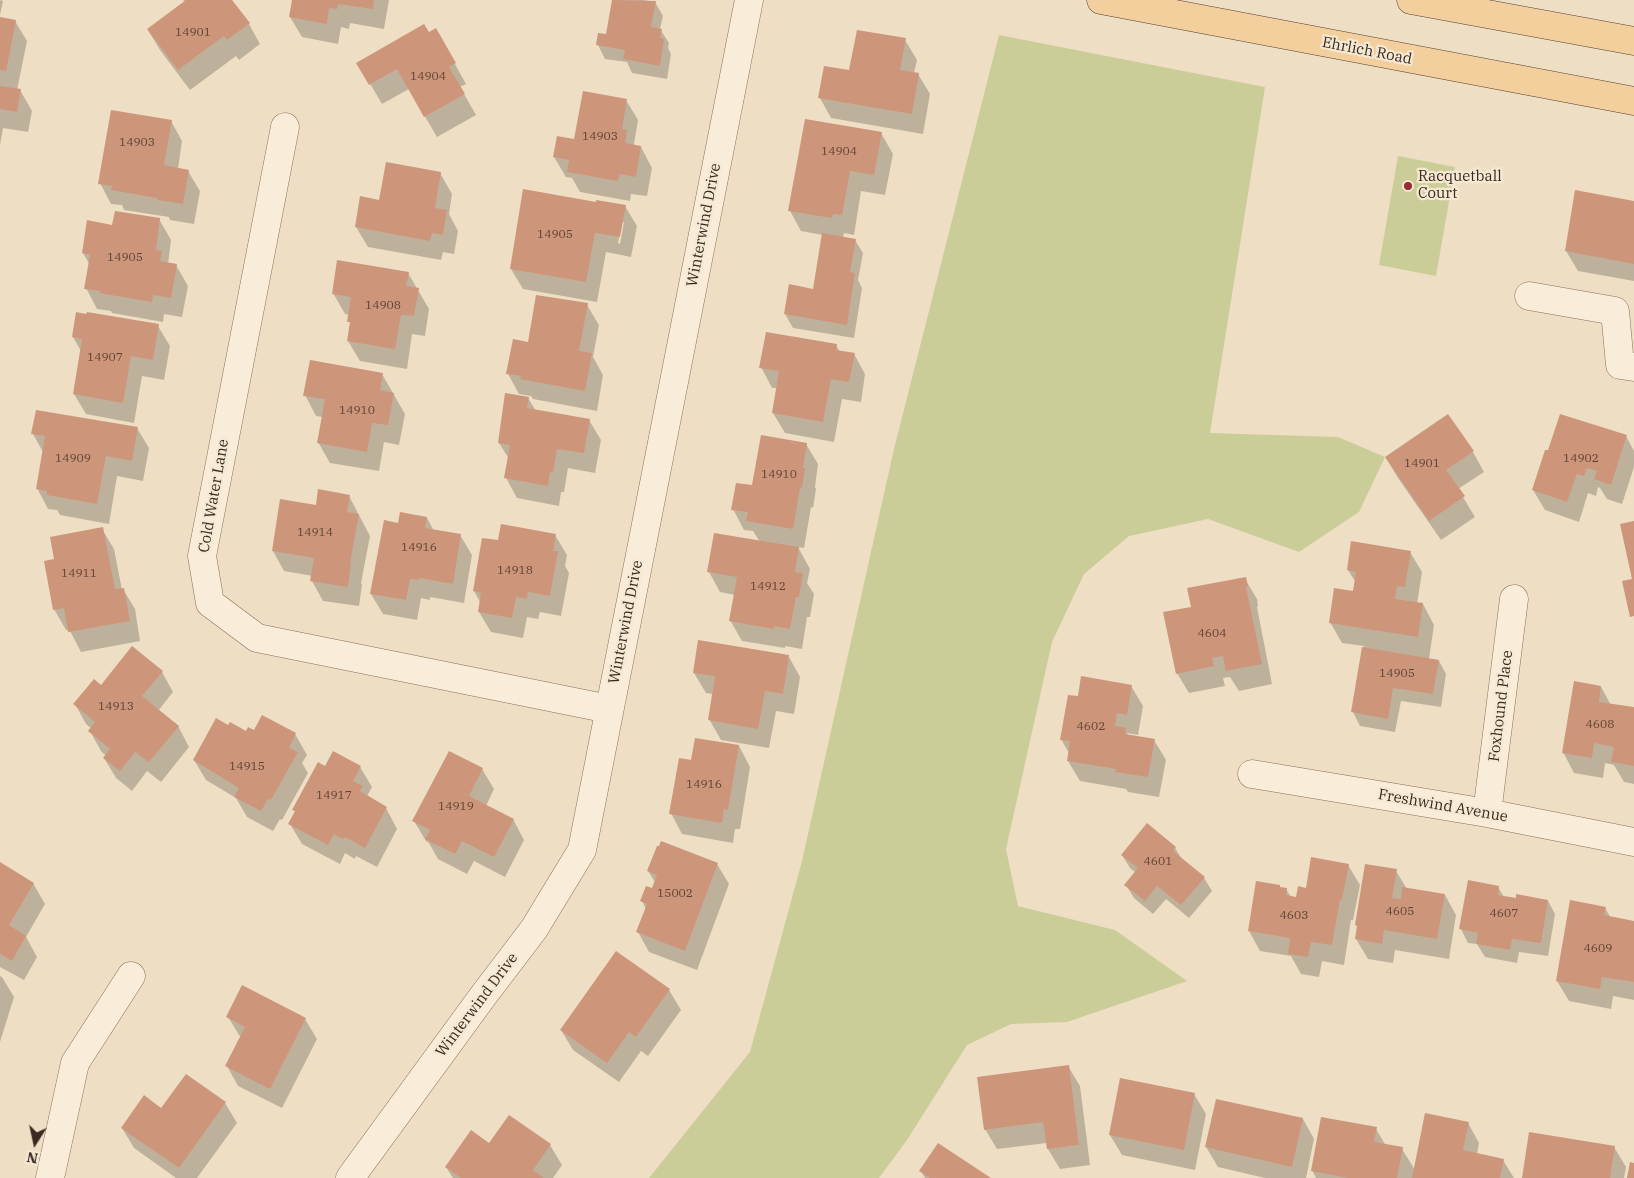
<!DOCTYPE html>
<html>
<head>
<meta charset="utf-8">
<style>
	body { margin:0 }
	#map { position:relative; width:1634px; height:1178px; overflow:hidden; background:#eedec4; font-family:"IBM Plex Serif",serif }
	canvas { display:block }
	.north { position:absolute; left:10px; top:1118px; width:50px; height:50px; -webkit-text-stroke:4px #f6e9d4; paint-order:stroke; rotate:190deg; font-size:14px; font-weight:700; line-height:20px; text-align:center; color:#39291e }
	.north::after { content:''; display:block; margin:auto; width:18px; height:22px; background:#39291e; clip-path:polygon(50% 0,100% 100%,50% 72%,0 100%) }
</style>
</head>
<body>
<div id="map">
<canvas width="1634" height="1178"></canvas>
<div class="north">N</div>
</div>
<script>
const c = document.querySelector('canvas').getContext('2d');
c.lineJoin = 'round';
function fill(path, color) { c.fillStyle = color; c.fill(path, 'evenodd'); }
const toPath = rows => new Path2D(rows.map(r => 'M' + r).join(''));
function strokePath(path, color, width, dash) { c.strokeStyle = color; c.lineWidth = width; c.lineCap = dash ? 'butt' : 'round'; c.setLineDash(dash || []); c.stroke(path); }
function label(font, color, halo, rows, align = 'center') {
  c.font = font + ' "IBM Plex Serif",serif'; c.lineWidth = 4.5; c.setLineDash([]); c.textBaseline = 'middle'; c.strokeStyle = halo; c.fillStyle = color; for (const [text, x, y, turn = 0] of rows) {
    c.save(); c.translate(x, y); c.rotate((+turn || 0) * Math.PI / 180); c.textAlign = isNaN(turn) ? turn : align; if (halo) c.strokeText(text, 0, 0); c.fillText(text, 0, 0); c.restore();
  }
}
fill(toPath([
	[999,35,1265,87,1210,433,1338,437,1385,457,1359,512,1299,552,1208,519,1129,536,1084,574,1052,642,1006,849,1018,906,1115,930,1187,981,1067,1022,1011,1024,967,1045,907,1140,879,1178,649,1178,750,1052,802,861,894,449],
	[1398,156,1455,167,1436,276,1379,265]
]), '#cbcd98');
fill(toPath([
	[0,0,3,1,0,15],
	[183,0,230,0,249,24,260,44,239,60,236,56,190,90,160,50,148,30,185,2],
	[293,0,389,0,384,29,350,23,349,29,341,27,338,44,302,37,290,17],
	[614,0,643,0,655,2,663,16,660,29,669,43,668,48,671,54,667,79,632,73,627,62,605,59,598,45,607,36],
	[0,18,15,21,27,41,17,90,20,90,32,111,28,132,3,128,0,145],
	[436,30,466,84,460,87,476,115,437,137,409,89,382,104,358,63],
	[905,40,917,60,914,73,918,74,930,94,923,134,831,118,820,98,850,71],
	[626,100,638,120,634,144,635,147,641,147,652,168,647,196,631,194,630,201,580,192,572,178,566,177,554,157],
	[171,121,182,141,178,169,188,171,200,191,194,224,170,220,169,217,124,210,122,205,111,204,100,183],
	[881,133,893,154,885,195,861,191,854,235,844,233,843,238,855,240,863,253,858,280,862,288,854,338,793,328,785,314,814,290,823,235,801,231,790,211],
	[440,173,452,194,449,214,458,231,454,254,443,252,441,260,368,247,356,227,380,201],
	[1634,202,1634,281,1578,271,1566,251],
	[597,203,625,206,637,226,631,257,606,252,597,302,523,289,511,269],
	[622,222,624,222,620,244,618,243],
	[159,219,171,240,168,264,176,265,188,286,182,317,164,314,163,322,112,313,111,311,97,309,86,288,90,265,83,253,113,226],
	[408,273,429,309,425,336,412,334,407,369,360,361,348,341,351,325,349,321,350,315,345,314,333,293],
	[587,305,599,325,593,357,603,375,597,411,533,399,531,396,519,394,508,374,530,343],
	[158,326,170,346,164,380,142,376,134,423,86,414,74,394,81,351,73,337],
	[836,345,840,352,854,354,865,374,861,402,842,399,834,442,785,433,773,413,778,388,772,388,761,367],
	[382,374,405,414,399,445,384,442,379,471,330,463,318,442,323,417,316,416,305,395],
	[528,398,536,411,589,420,601,440,595,473,568,468,564,492,561,492,559,506,517,498,506,478,509,459,499,443],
	[137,428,149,448,143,481,117,476,109,524,60,515,57,510,48,509,37,488,43,452,33,434],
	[1626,436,1634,451,1634,467,1622,504,1607,499,1600,488,1598,487,1596,496,1588,493,1579,522,1545,510,1533,490],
	[806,444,818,464,815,487,816,489,813,508,811,507,804,548,798,547,810,569,807,583,814,594,810,617,807,617,802,649,785,646,785,648,742,641,730,620,735,595,720,592,709,572,760,542,753,531,744,530,733,509,753,486],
	[1473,452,1484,472,1458,489,1475,517,1441,540,1398,478,1386,458],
	[349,496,370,536,361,583,362,585,359,606,323,601,312,581,313,576,284,571,273,551,317,507],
	[427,518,434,531,460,535,472,555,464,603,430,597,430,600,421,598,417,620,383,614,371,594,399,524],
	[102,529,114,549,122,590,123,589,135,609,140,641,81,652,69,629,66,630,54,609],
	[555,535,567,555,565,566,569,573,561,616,540,612,538,619,527,617,523,638,491,632,479,612,480,602,474,591,499,542],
	[1410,552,1422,572,1417,604,1423,604,1434,625,1429,659,1439,661,1446,674,1441,707,1401,701,1395,732,1360,726,1353,712,1364,646,1342,643,1330,622,1354,592,1356,583,1348,570],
	[1245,579,1257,599,1258,606,1257,607,1272,684,1239,691,1230,677,1223,678,1225,686,1189,693,1177,673,1192,608],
	[789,657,800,677,794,714,776,711,769,748,721,740,709,719,713,694,706,693,694,673],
	[162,672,173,692,158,711,178,726,189,747,161,782,147,771,132,791,116,778,104,758,106,756,101,751,90,731,92,729,86,724,75,704,101,686],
	[1131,686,1143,706,1138,735,1127,733,1129,736,1154,740,1166,760,1159,797,1128,792,1126,789,1080,781,1068,761,1069,753,1061,739,1079,697],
	[1601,687,1611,705,1634,709,1634,784,1624,782,1614,765,1605,763,1603,778,1574,773,1563,752],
	[228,727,247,732,254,731,295,734,307,755,302,763,308,773,282,820,280,819,273,831,247,817,236,798,206,780,194,760],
	[739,746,750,767,740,829,735,829,733,843,682,834,671,813,692,762],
	[360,767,372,787,367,796,386,808,397,829,377,867,356,856,355,859,345,853,340,864,302,844,290,824,296,813,294,810],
	[482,769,494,789,486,806,513,819,524,840,505,877,474,861,467,874,438,859,429,843,426,841,414,821],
	[1175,848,1182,859,1204,878,1212,891,1189,918,1166,899,1153,914,1134,898,1126,885,1136,873,1130,868,1122,855],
	[0,864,33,883,45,904,26,937,37,957,24,980,0,967],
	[717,864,729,884,697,970,649,952,638,932,646,909,642,901,653,889,655,882,648,871],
	[1348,865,1360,885,1353,920,1351,920,1344,965,1322,961,1319,977,1301,974,1291,956,1260,951,1249,931,1279,886,1281,888,1286,889,1291,897,1297,898,1307,889],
	[1396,871,1407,889,1445,895,1456,915,1449,959,1395,950,1393,963,1368,959,1356,939],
	[1498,887,1504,897,1548,901,1555,914,1548,956,1519,952,1517,963,1485,957,1477,944,1468,943,1461,929],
	[1605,908,1611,918,1634,922,1634,1000,1613,996,1611,1009,1569,1001,1557,981],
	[0,976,2,977,14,997,0,1042],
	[669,990,681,1010,648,1056,641,1051,619,1082,573,1050,561,1030],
	[228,1017,305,1019,317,1039,282,1108,238,1086,227,1066,241,1038],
	[1068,1066,1080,1086,1090,1165,1060,1169,1048,1149,1047,1143,997,1149,985,1129],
	[1194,1094,1206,1114,1195,1170,1122,1155,1110,1135],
	[225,1103,237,1123,197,1178,176,1178,134,1148,122,1128,162,1110],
	[1303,1119,1314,1139,1306,1178,1265,1178,1218,1167,1206,1147],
	[1468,1123,1479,1143,1477,1154,1503,1160,1514,1178,1316,1178,1312,1170,1376,1129,1386,1146,1402,1149,1415,1170],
	[490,1144,550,1145,562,1165,553,1178,453,1178,446,1167],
	[1614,1147,1626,1167,1624,1178,1524,1178],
	[921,1171,988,1178,925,1178]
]), '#0003');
fill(toPath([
	[186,0,232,0,250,23,227,40,224,36,178,70,147,29],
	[292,0,374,0,373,9,338,4,337,9,329,8,327,24,289,17],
	[612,0,656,1,651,27,662,29,660,38,664,39,660,66,623,59,625,50,596,45,598,33,606,34],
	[0,17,16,20,6,71,0,70],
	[424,24,429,32,436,28,456,63,449,67,465,94,424,117,397,69,369,85,356,63],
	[857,30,906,38,900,70,919,73,912,114,818,98,824,66,849,70],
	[0,86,21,89,17,112,0,109],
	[583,91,627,99,622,129,627,130,625,143,641,146,636,177,620,174,618,181,567,172,569,160,553,157,557,136,574,139],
	[111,110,172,120,164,165,189,170,183,204,157,200,157,198,111,190,112,186,98,184],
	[805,119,882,132,874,175,850,171,842,215,833,214,832,218,788,211],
	[386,162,441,172,435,208,447,210,443,235,432,233,430,241,355,227,360,196,379,200],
	[523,189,596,202,596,200,626,205,620,237,595,233,586,282,510,269],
	[1575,190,1634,201,1634,264,1565,251],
	[115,211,160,218,156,250,162,251,160,261,177,264,171,298,153,295,152,302,99,293,100,291,84,289,90,255,82,253,87,220,112,225],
	[822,233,856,239,850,272,855,273,847,325,784,314,789,284,813,289],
	[337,260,409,272,406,286,419,288,414,316,401,315,395,349,347,341,350,322,347,322,351,297,332,294],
	[536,295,588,303,579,351,592,353,585,391,520,379,521,376,506,374,513,339,528,342],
	[76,312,86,314,87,312,159,324,153,360,131,356,123,403,73,394,82,339,72,337],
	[766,332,837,344,836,350,855,353,849,382,831,379,823,422,772,413,779,371,759,368],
	[310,360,383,373,380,390,394,393,388,425,372,423,367,452,317,443,325,399,303,396],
	[505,393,529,397,527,408,590,419,584,453,557,449,553,472,550,472,548,486,504,478,510,445,498,443],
	[36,410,138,427,132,461,106,456,97,504,47,495,47,491,36,489,45,436,31,434],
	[1448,414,1474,451,1446,470,1465,496,1429,521,1385,457],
	[1560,414,1627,435,1611,485,1594,479,1597,471,1587,468,1584,476,1577,474,1567,502,1532,490,1545,450,1548,450],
	[761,435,807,443,803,468,805,468,802,488,800,488,793,529,746,521,748,512,731,510,736,483,752,485],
	[318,489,350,495,347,512,359,514,350,563,351,563,348,587,310,581,314,558,272,551,280,499,316,505],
	[400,512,427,517,425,528,461,534,453,584,419,578,419,580,410,579,406,600,370,594,384,520,398,523],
	[1634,521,1634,616,1630,617,1622,581,1632,579,1620,524],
	[501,524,556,534,553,551,558,551,550,596,528,592,527,599,516,597,512,618,478,612,481,593,473,591,482,538,498,540],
	[103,527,115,589,124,588,130,621,68,632,64,608,53,610,44,561,54,559,50,537],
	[714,533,799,547,795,572,803,573,799,597,796,597,790,629,774,626,774,629,729,621,737,577,707,572],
	[1351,541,1411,551,1405,587,1397,586,1395,599,1423,603,1418,637,1329,623,1334,588,1353,591,1356,572,1347,570],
	[1246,577,1248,586,1246,587,1262,664,1226,671,1223,656,1212,658,1214,666,1176,674,1163,612,1191,607,1187,588],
	[698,640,789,655,783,694,765,691,758,729,708,720,715,676,693,673],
	[132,646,163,671,142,696,179,726,149,762,135,752,120,771,103,758,110,749,88,731,95,722,73,704,94,679,101,685],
	[1362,647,1439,660,1433,694,1393,688,1388,719,1351,712],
	[1081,676,1132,685,1127,715,1117,713,1115,726,1126,728,1125,734,1155,739,1148,777,1115,772,1116,769,1067,761,1070,741,1060,740,1068,695,1078,696],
	[1574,681,1601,686,1599,702,1634,707,1634,766,1611,762,1614,747,1594,743,1592,758,1562,753],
	[262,715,296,733,289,748,298,752,271,800,268,799,261,811,234,797,239,788,193,760,216,718,228,725,230,722,246,731,248,727,254,730],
	[695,738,739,745,728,810,724,809,722,823,669,814,679,758,691,760],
	[333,751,361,766,353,781,363,786,360,791,387,807,365,848,345,837,343,839,334,834,328,845,288,824,295,811,292,810,318,762,325,766],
	[449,751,483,768,469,796,514,819,494,857,462,841,455,854,425,839,430,830,412,821],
	[1147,823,1176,847,1173,851,1205,877,1181,905,1157,886,1145,901,1124,885,1138,868,1121,855],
	[661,841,718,863,685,951,636,932,647,904,640,901,646,886,652,888,657,875,647,871,657,846,659,846],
	[1311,857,1349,864,1342,900,1340,900,1332,945,1311,942,1308,957,1288,954,1290,938,1248,931,1256,881,1280,885,1280,887,1287,888,1286,895,1296,897,1298,886,1306,888],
	[0,862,34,883,9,925,26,936,12,961,0,954],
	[1365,864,1397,869,1392,898,1401,899,1402,887,1445,894,1437,939,1384,930,1382,944,1355,939,1357,926,1355,925],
	[1468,880,1499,886,1498,895,1516,898,1516,894,1548,900,1541,943,1512,939,1510,950,1476,944,1478,933,1459,929],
	[1570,900,1606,907,1604,915,1634,921,1634,982,1602,977,1600,989,1556,981],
	[616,951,670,989,636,1037,629,1032,607,1063,560,1030],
	[242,985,306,1018,270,1089,225,1066,245,1027,226,1017],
	[1069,1065,1079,1145,1047,1149,1043,1122,984,1130,977,1077],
	[186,1074,226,1102,179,1168,121,1128,144,1095,161,1108],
	[1120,1078,1195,1093,1184,1150,1109,1135],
	[1216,1099,1303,1118,1292,1167,1205,1147],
	[1425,1113,1469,1122,1463,1150,1504,1159,1500,1178,1412,1178],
	[509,1115,551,1144,533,1170,544,1178,461,1178,445,1167,471,1130,489,1143],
	[1321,1117,1377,1127,1374,1142,1403,1147,1397,1178,1348,1178,1311,1171],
	[1529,1132,1615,1146,1610,1178,1522,1178],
	[938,1143,991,1178,930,1178,919,1171],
	[1630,1162,1634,1163,1634,1178,1627,1178]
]), '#cd957a');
const minor = toPath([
	[285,127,202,556,210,603,257,638,609,709],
	[1529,296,1615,311,1620,365,1634,367],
	[1252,774,1487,813,1634,842],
	[1487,813,1514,599],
	[50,1178,75,1063,131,976],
	[350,1178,483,996,534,929,582,850,749,0]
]);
const major = toPath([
	[1101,0,1634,101],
	[1411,0,1634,41]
]);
strokePath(minor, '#896f5a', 29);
strokePath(major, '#573e2f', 29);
strokePath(minor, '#f9ecd8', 28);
strokePath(major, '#f2cf9c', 28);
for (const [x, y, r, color] of [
	[1408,186,5,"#992a35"]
]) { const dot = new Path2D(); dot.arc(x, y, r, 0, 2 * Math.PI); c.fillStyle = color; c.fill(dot); strokePath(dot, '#f6e9d4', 2); }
label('12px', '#5e4435', null, [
	["14901",193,33],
	["14904",428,77],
	["14903",600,137],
	["14903",137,143],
	["14904",839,152],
	["14905",555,235],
	["14905",125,258],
	["14908",383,306],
	["14907",105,358],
	["14910",357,411],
	["14909",73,459],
	["14902",1581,459],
	["14901",1422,464],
	["14910",779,475],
	["14914",315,533],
	["14916",419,548],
	["14918",515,571],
	["14911",79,574],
	["14912",768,587],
	["4604",1212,634],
	["14905",1397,674],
	["14913",116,707],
	["4608",1600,725],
	["4602",1091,727],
	["14915",247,767],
	["14916",704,785],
	["14917",334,796],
	["14919",456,807],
	["4601",1158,862],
	["15002",675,894],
	["4605",1400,912],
	["4607",1504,914],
	["4603",1294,916],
	["4609",1598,949]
]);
label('15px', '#39291e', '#f6e9d4', [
	["Ehrlich Road",1367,51,11],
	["Winterwind Drive",704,225,-79],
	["Cold Water Lane",214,496,-80],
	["Winterwind Drive",626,622,-79],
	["Foxhound Place",1501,706,-83],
	["Freshwind Avenue",1443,806,10],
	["Winterwind Drive",477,1005,-53]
]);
label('15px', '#39291e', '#f6e9d4', [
	["Racquetball",1418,177],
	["Court",1418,194]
], 'left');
</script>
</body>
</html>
